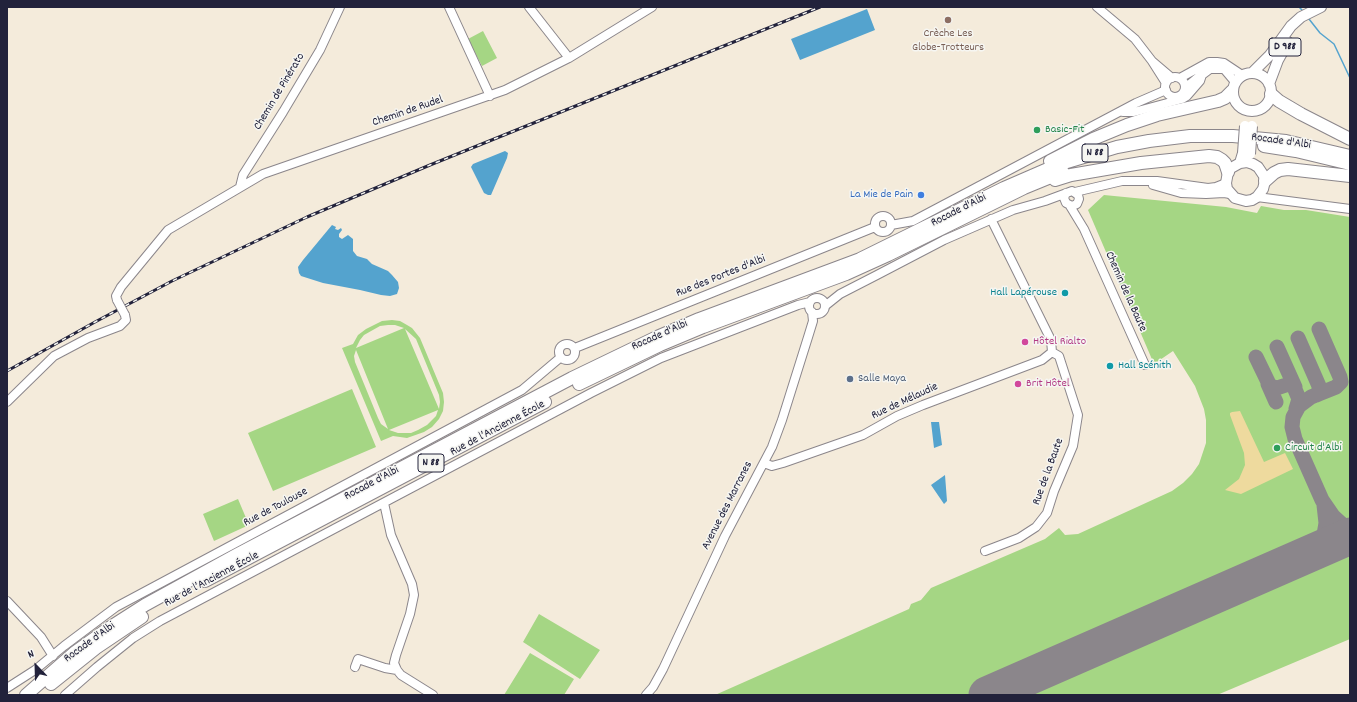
<!DOCTYPE html>
<html>
<head>
<meta charset="utf-8">
<style>
	body { margin:0 }
	#map { position:relative; width:1357px; height:702px; overflow:hidden; background:#f4ebdb; font-family:Dekko,sans-serif }
	canvas { display:block }
	.frame { position:absolute; inset:0; border:8px solid #22223b; pointer-events:none }
	.north { position:absolute; left:16px; top:646px; width:40px; height:40px; -webkit-text-stroke:3px #f6f6f2; paint-order:stroke; rotate:337deg; font-size:11px; font-weight:700; line-height:16px; text-align:center; color:#22223b }
	.north::after { content:''; display:block; margin:auto; width:14px; height:18px; background:#22223b; clip-path:polygon(50% 0,100% 100%,50% 72%,0 100%) }
</style>
</head>
<body>
<div id="map">
<canvas width="1357" height="702"></canvas>
<div class="frame"></div>
<div class="north">N</div>
</div>
<script>
const c = document.querySelector('canvas').getContext('2d');
c.lineJoin = 'round';
function fill(path, color) { c.fillStyle = color; c.fill(path, 'evenodd'); }
const toPath = rows => new Path2D(rows.map(r => 'M' + r).join(''));
function strokePath(path, color, width, dash) { c.strokeStyle = color; c.lineWidth = width; c.lineCap = dash ? 'butt' : 'round'; c.setLineDash(dash || []); c.stroke(path); }
function label(font, color, halo, rows, align = 'center') {
  c.font = font + ' Dekko,sans-serif'; c.lineWidth = 3; c.setLineDash([]); c.textBaseline = 'middle'; c.strokeStyle = halo; c.fillStyle = color; for (const [text, x, y, turn = 0] of rows) {
    c.save(); c.translate(x, y); c.rotate((+turn || 0) * Math.PI / 180); c.textAlign = isNaN(turn) ? turn : align; if (halo) c.strokeText(text, 0, 0); c.fillText(text, 0, 0); c.restore();
  }
}
fill(toPath([
	[483,31,497,58,482,66,468,39],
	[1104,195,1226,207,1257,213,1261,206,1284,210,1306,210,1350,217,1350,639,1217,695,715,695,909,609,911,604,921,600,931,588,1045,539,1059,528,1065,535,1078,534,1172,491,1183,483,1192,474,1199,464,1206,443,1206,420,1204,409,1195,386,1173,351,1154,364,1088,210],
	[392,320,400,321,407,325,412,328,420,338,443,393,444,402,443,411,439,419,432,427,424,432,407,438,393,436,381,441,342,348,353,344,358,335,366,329,382,321],
	[388,325,395,325,404,328,356,348,360,340,364,335,380,326],
	[405,329,416,339,439,395,440,402,439,409],
	[356,350,388,429,381,424,378,418,355,362,354,356],
	[438,410,436,416,427,425,418,430,411,433,398,433,389,430],
	[352,389,376,447,273,491,248,433],
	[238,499,249,525,214,541,203,514],
	[539,614,600,650,580,679,523,642],
	[530,653,574,679,564,695,504,695]
]), '#a5d684');
fill(toPath([
	[1240,411,1264,462,1285,453,1293,469,1241,494,1225,490,1239,479,1245,465,1244,453,1230,415,1230,413,1232,412]
]), '#eeda9e');
fill(toPath([
	[867,9,875,30,800,60,791,39],
	[505,151,508,153,507,158,491,195,488,195,484,193,471,167,473,164],
	[332,225,336,227,335,229,338,230,341,228,342,230,339,234,339,237,342,239,348,235,353,239,353,251,357,256,367,259,372,264,388,271,392,275,398,282,399,288,397,294,390,296,381,295,360,290,323,283,301,276,299,273,298,267,303,260],
	[931,422,939,422,942,445,934,448],
	[945,475,947,501,944,504,931,485]
]), '#54a3ce');
strokePath(toPath([
	[1299,7,1302,10],
	[1309,19,1320,33,1334,44,1350,78]
]), '#54a3ce', 1.5);
strokePath(toPath([
	[1319,329,1340,377,1341,382,1336,387,1311,397,1299,406,1293,417,1292,427,1295,439,1322,500,1333,516,1344,526,1350,528],
	[1298,338,1319,386,1319,392,1317,395],
	[1277,347,1295,387],
	[1256,357,1270,386,1277,388,1289,384,1294,387,1299,399,1296,409],
	[1268,384,1276,402],
	[1309,554,1318,546,1322,540,1324,535,1326,523,1324,505]
]), '#8b868b', 15);
strokePath(toPath([
	[987,695,1350,536]
]), '#8b868b', 37);
const minor = toPath([
	[449,7,490,96],
	[529,7,569,58],
	[1097,7,1135,39,1152,61],
	'1165 87a10 10 0 1 1 20 0a10 10 0 1 1-20 0Z',
	[1180,78,1209,62,1217,62,1224,63,1242,75],
	[1166,83,1152,61,1172,78],
	[1185,88,1203,73,1210,69,1224,69,1235,82],
	[1123,112,1134,112,1182,99,1187,96,1200,81,1202,75,1210,69],
	[1153,185,1181,193,1206,194,1224,193,1230,194],
	[240,187,243,175,283,112,320,50,340,7],
	[1075,192,1122,181,1157,181,1208,188,1216,187,1226,183],
	[1257,197,1350,209],
	[1070,206,1084,229,1145,365],
	'875 224a8 8 0 1 1 16 0a8 8 0 1 1-16 0Z',
	[991,219,1051,340,1052,352],
	[891,225,913,221,1136,103,1166,90],
	'809 306a8 8 0 1 1 16 0a8 8 0 1 1-16 0Z',
	[117,300,116,296,121,287,168,230,263,174,505,90,569,58,652,7],
	[825,306,840,294,877,275,944,240,1013,210,1045,201,1072,191,1078,195,1079,199,1077,204,1072,206,1066,203,1064,198,1066,193],
	'559 352a8 8 0 1 1 16 0a8 8 0 1 1-16 0Z',
	[575,348,875,227],
	[7,402,54,356,88,338,120,326,126,320,125,315],
	[764,463,772,466,783,463,863,435,897,416,923,405,1042,360,1052,352],
	[384,503,391,535,412,584,414,595,410,614,396,655,394,663,397,670,401,675,433,695],
	[985,551,1019,538,1036,527,1047,513,1054,491,1073,446,1078,415,1059,356,1052,352],
	[7,601,41,637,53,656],
	[355,667,358,659,385,668,397,670],
	[7,688,35,670,64,646,116,607,522,390,561,357],
	[65,695,97,667,133,638,160,621,591,393,661,358,798,305,810,302],
	[646,695,653,687,663,669,725,536,772,447,782,420,809,334,813,321,812,312]
]);
const major = toPath([
	[1253,72,1270,55,1291,26,1301,17,1321,7],
	'1233 92a19 19 0 1 1 38 0a19 19 0 1 1-38 0Z',
	[1269,84,1278,60,1288,42],
	[1240,163,1247,162,1253,164,1258,167,1264,176,1265,181,1263,189,1257,197,1252,200,1246,201,1235,198,1227,189,1226,183,1228,172,1231,168,1240,163,1243,153]
]);
const highway = toPath([
	[1271,94,1279,101,1301,114,1350,139],
	[1264,146,1296,151,1350,164],
	[1050,161,1093,139,1127,125,1157,115,1218,101,1225,98,1232,91],
	[1055,180,1071,175,1141,163,1209,156,1217,157,1222,160,1225,163,1228,172],
	[1265,181,1274,173,1280,170,1288,169,1350,176],
	[579,384,660,345,703,327,846,274,888,255,1024,188,1063,172],
	[205,581,545,402],
	[51,684,96,648,142,617],
	[26,695,74,653,109,628,145,605,236,555,572,378,657,337,699,319,860,259,1004,188,1057,165,1117,147,1149,141,1190,136,1233,136,1286,141,1350,156]
]);
strokePath(minor, '#8b868b', 10);
strokePath(major, '#8b868b', 12);
strokePath(highway, '#8b868b', 14);
strokePath(minor, '#fff', 8);
strokePath(major, '#fff', 10);
strokePath(highway, '#fff', 12);
const rail = toPath([
	[7,371,95,322,172,281,307,217,430,165,820,7]
]);
strokePath(rail, '#22223b', 3);
strokePath(rail, '#f6f6f2', 1.5, [4.5]);
const minorBridge = toPath([
	[117,300,125,315]
]);
const majorBridge = toPath([
	[1243,153,1245,126],
	[1250,154,1252,126]
]);
strokePath(minorBridge, '#8b868b', 10, []);
strokePath(majorBridge, '#8b868b', 12, []);
strokePath(minorBridge, '#fff', 8);
strokePath(majorBridge, '#fff', 10);
for (const [x, y, r, color] of [
	[948,20,4,"#8d6e63"],
	[1037,130,4,"#2e9e5b"],
	[921,195,4,"#3f7fe0"],
	[1065,293,4,"#0f9aa8"],
	[1025,342,4,"#d1479c"],
	[1110,366,4,"#0f9aa8"],
	[850,379,4,"#5c6f8a"],
	[1018,384,4,"#d1479c"],
	[1277,448,4,"#2e9e5b"]
]) { const dot = new Path2D(); dot.arc(x, y, r, 0, 2 * Math.PI); c.fillStyle = color; c.fill(dot); strokePath(dot, '#f6f6f2', 1.5); }
for (const [x, y, w] of [
	[1285,47,32],
	[1095,153,26],
	[431,463,26]
]) { const box = new Path2D(); box.roundRect(x - w / 2, y - 9, w, 18, 3); c.fillStyle = '#f6f6f2'; c.fill(box); strokePath(box, '#22223b', 1); }
label('bold 11px', '#22223b', null, [
	["D 988",1285,47],
	["N 88",1095,153],
	["N 88",431,463]
]);
label('12px', '#785e54', '#f6f6f2', [
	["Crèche Les",948,34],
	["Globe-Trotteurs",948,48]
]);
label('12px', '#22223b', '#f6f6f2', [
	["Chemin de Pinérato",280,92,-59],
	["Chemin de Rudel",408,112,-19],
	["Rocade d'Albi",1281,142,8],
	["Rocade d'Albi",959,211,-27],
	["Rue des Portes d'Albi",721,277,-22],
	["Chemin de la Baute",1125,292,66],
	["Rocade d'Albi",660,336,-24],
	["Rue de Mélaudie",905,402,-25],
	["Rue de l’Ancienne École",498,429,-28],
	["Rue de la Baute",1049,472,-70],
	["Rocade d'Albi",372,484,-28],
	["Avenue des Marranes",728,506,-63],
	["Rue de Toulouse",276,508,-28],
	["Rue de l’Ancienne École",212,580,-28],
	["Rocade d'Albi",90,643,-36]
]);
label('12px', '#27864d', '#f6f6f2', [
	["Basic-Fit",1045,130],
	["Circuit d'Albi",1285,448]
], 'left');
label('12px', '#366cbe', '#f6f6f2', [
	["La Mie de Pain",913,195]
], 'right');
label('12px', '#0d838f', '#f6f6f2', [
	["Hall Lapérouse",1057,293],
	["Hall Scénith",1118,366,"left"]
], 'right');
label('12px', '#b23c85', '#f6f6f2', [
	["Hôtel Rialto",1033,342],
	["Brit Hôtel",1026,384]
], 'left');
label('12px', '#4e5e75', '#f6f6f2', [
	["Salle Maya",858,379]
], 'left');
</script>
</body>
</html>
